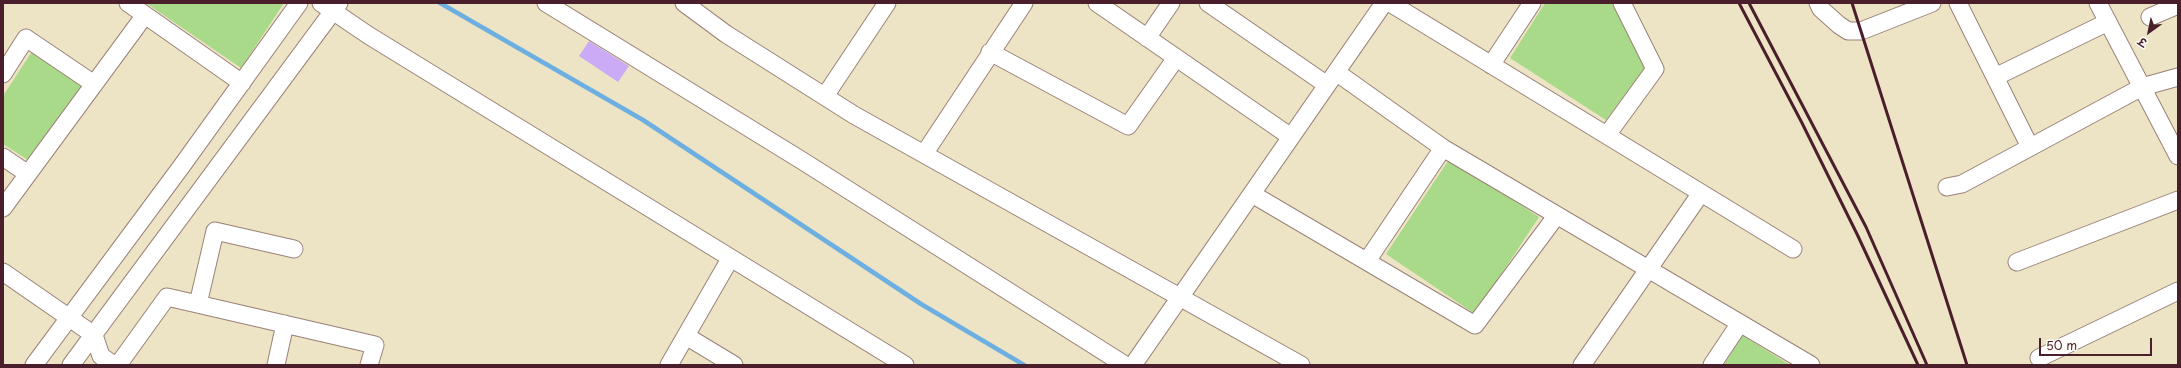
<!DOCTYPE html>
<html>
<head>
<meta charset="utf-8">
<style>
	body { margin:0 }
	#map { position:relative; width:2181px; height:368px; overflow:hidden; background:#ece4c5; font-family:"Playpen Sans","Playpen Sans Deva",sans-serif }
	canvas { display:block }
	.frame { position:absolute; inset:0; border:4px solid #4a1f2b; pointer-events:none }
	.north { position:absolute; left:2129px; top:12px; width:40px; height:40px; -webkit-text-stroke:3px #fdfcf7; paint-order:stroke; rotate:213deg; font-size:11px; font-weight:700; line-height:16px; text-align:center; color:#4a1f2b }
	.north::after { content:''; display:block; margin:auto; width:14px; height:18px; background:#4a1f2b; clip-path:polygon(50% 0,100% 100%,50% 72%,0 100%) }
	.scale { position:absolute; left:2039px; top:338px; width:113px; height:18px; box-sizing:border-box; border:2px solid #4a1f2b; border-top:0; padding-left:5px; font-size:12px; line-height:14px; white-space:nowrap; color:#4a1f2b; -webkit-text-stroke:3px #fdfcf7; paint-order:stroke }
</style>
</head>
<body>
<div id="map">
<canvas width="2181" height="368"></canvas>
<div class="frame"></div>
<div class="north">उ</div>
<div class="scale">50 m</div>
</div>
<script>
const c = document.querySelector('canvas').getContext('2d');
c.lineJoin = 'round';
function fill(path, color) { c.fillStyle = color; c.fill(path, 'evenodd'); }
const toPath = rows => new Path2D(rows.map(r => 'M' + r).join(''));
function strokePath(path, color, width, dash) { c.strokeStyle = color; c.lineWidth = width; c.lineCap = dash ? 'butt' : 'round'; c.setLineDash(dash || []); c.stroke(path); }
fill(toPath([
	[146,3,284,3,241,68],
	[1545,3,1614,3,1645,68,1606,120,1510,58],
	[33,50,85,86,28,160,3,144,3,96],
	[1450,158,1539,217,1475,314,1386,254],
	[1742,335,1790,365,1724,365]
]), '#a9da89');
strokePath(toPath([
	[440,3,643,120,921,304,1024,365]
]), '#6dafe1', 4.5);
fill(toPath([
	[589,41,629,66,618,82,579,56]
]), '#cbabf6');
const minor = toPath([
	[128,3,242,83],
	[321,3,368,35,905,365],
	[546,3,801,160,1125,365],
	[684,3,726,34,854,115,1301,365],
	[1097,3,1291,137],
	[1208,3,1327,85],
	[1390,3,1793,249],
	[1818,3,1821,9,1839,25,1848,31,1861,31,1932,3],
	[1958,3,2030,147],
	[2098,3,2178,156],
	[2150,17,2178,5],
	[1147,38,1171,3],
	[990,52,1128,126,1176,58],
	[1491,65,1532,3],
	[1336,72,1443,148,1811,365],
	[3,74,26,38,94,84],
	[1995,77,2108,22],
	[825,96,887,3],
	[1607,135,1655,69,1622,3],
	[924,154,1024,3],
	[3,157,28,174],
	[1947,187,1962,184,2142,87,2178,77],
	[1252,194,1475,325,1557,215],
	[3,208,145,15],
	[1367,261,1443,148],
	[2017,262,2178,200],
	[3,272,94,335,101,356,114,365],
	[198,304,215,231,294,249],
	[686,336,734,365],
	[2039,358,2178,291],
	[34,365,181,167,299,3],
	[71,365,339,3],
	[118,365,167,297,375,345,369,365],
	[276,365,285,324],
	[669,365,730,259],
	[1133,365,1384,3],
	[1582,365,1701,193],
	[1712,365,1740,323]
]);
strokePath(minor, '#9b8278', 19);
strokePath(minor, '#fff', 17);
strokePath(toPath([
	[1739,3,1802,123,1857,234,1918,365],
	[1749,3,1866,227,1927,365],
	[1852,3,1967,365]
]), '#4a1f2b', 3);
</script>
</body>
</html>
